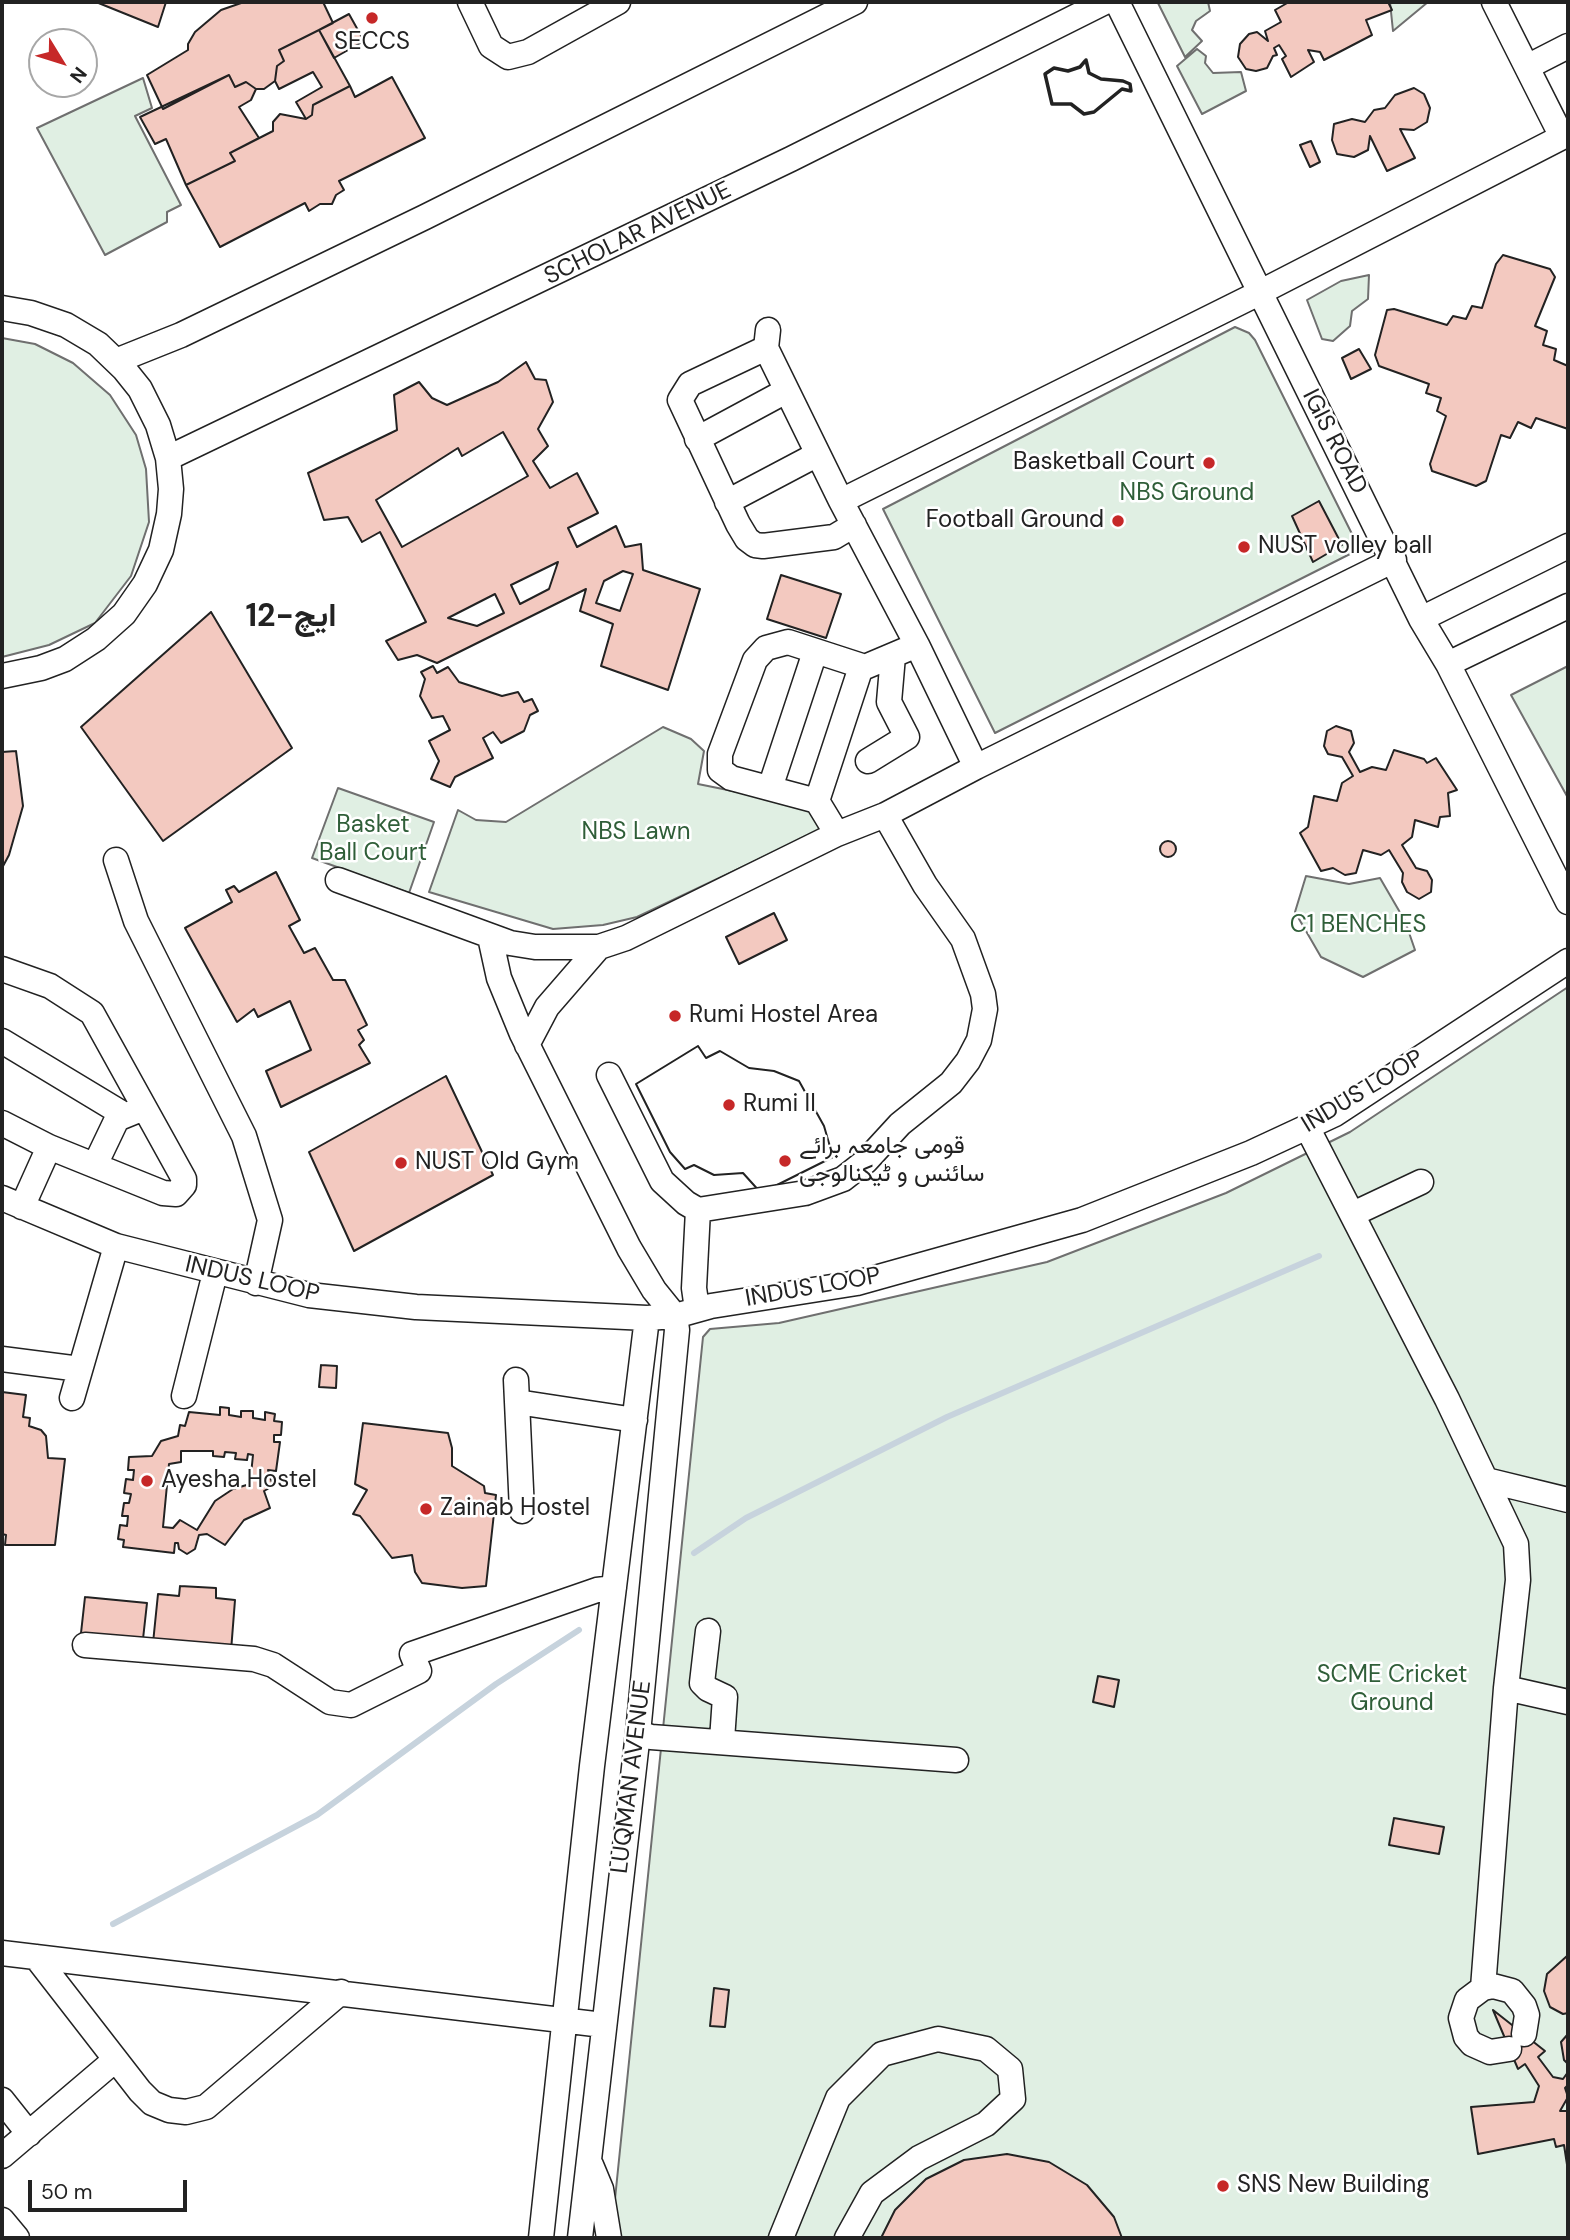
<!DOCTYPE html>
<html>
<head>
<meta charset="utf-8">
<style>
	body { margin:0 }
	#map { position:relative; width:1570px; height:2240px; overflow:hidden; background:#fff; font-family:"DM Sans",sans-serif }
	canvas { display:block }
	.frame { position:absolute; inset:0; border:4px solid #222; pointer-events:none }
	.north { position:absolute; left:28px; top:28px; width:70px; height:70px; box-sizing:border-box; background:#fff; border:2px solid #a7a7a7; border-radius:50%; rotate:128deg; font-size:19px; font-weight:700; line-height:28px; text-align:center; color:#222 }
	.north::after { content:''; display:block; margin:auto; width:24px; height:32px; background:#c62828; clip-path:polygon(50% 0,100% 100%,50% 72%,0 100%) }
	.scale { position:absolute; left:28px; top:2180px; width:159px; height:32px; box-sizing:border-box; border:4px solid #222; border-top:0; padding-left:9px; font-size:21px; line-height:24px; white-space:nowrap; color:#222; -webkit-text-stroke:5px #fff; paint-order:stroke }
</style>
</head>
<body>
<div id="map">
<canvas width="1570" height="2240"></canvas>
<div class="frame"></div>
<div class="north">N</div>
<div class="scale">50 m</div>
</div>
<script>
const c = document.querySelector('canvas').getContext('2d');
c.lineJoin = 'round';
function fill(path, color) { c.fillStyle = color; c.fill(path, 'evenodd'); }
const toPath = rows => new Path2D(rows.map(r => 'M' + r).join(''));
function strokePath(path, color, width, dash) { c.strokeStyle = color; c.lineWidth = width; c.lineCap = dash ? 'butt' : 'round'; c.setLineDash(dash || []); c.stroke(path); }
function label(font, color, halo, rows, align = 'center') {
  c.font = font + ' "DM Sans",Vazirmatn,sans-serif'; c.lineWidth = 5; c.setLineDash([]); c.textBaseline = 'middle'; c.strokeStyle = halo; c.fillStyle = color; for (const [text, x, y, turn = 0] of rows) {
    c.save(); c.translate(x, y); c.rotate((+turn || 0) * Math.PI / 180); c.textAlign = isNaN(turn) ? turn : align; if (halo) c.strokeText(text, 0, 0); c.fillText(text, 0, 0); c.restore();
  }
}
const green = toPath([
	[1208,2,1210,11,1196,21,1192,30,1202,41,1185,57,1158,3,1208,2],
	[1390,2,1428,2,1393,31,1390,2],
	[1197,49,1206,56,1205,63,1213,73,1241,72,1246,91,1202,114,1177,66,1197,49],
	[143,78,152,108,135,116,181,205,167,212,167,222,105,255,37,128,143,78],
	[1369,275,1368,299,1352,311,1350,326,1333,341,1322,339,1307,300,1341,281,1369,275],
	[1235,327,1249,333,1255,340,1353,536,1350,554,995,733,883,509,1235,327],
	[2,338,35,344,73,363,110,395,136,435,146,469,149,522,131,576,95,623,49,645,2,657,2,338],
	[1568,666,1568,798,1511,695,1568,666],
	[663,727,691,739,704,751,698,784,807,806,831,825,637,917,603,925,553,929,429,892,458,810,476,820,506,822,663,727],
	[338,788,434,822,409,893,312,858,338,788],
	[1306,876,1349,884,1380,878,1405,921,1415,950,1363,977,1321,957,1295,912,1306,876],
	[1568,987,1568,2238,611,2238,703,1337,710,1329,779,1323,1047,1262,1226,1193,1350,1132,1568,987]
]);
fill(green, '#e0efe3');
strokePath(green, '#6f6f6f', 2);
strokePath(toPath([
	[694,1553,746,1518,947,1417,1319,1256],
	[113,1924,317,1815,496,1684,579,1630]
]), '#c7d3dd', 6);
const building = toPath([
	[96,2,166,2,158,27,96,2],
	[244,2,323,2,333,23,279,50,284,61,277,66,275,81,264,89,256,89,246,82,235,87,229,75,163,109,147,75,188,50,188,44,195,32,221,10,244,2],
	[1289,2,1388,2,1392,10,1366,20,1372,35,1324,60,1320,52,1308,50,1314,62,1291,77,1282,59,1286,56,1279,45,1274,48,1277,55,1273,56,1267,68,1256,71,1246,69,1238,57,1240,44,1249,34,1257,32,1268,41,1265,31,1281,22,1275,10,1289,2],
	[349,14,364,41,334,58,319,30,349,14],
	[319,30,350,86,313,105,312,115,306,119,296,102,322,87,313,72,279,89,275,81,277,66,284,61,279,50,319,30],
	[229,75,235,87,246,82,256,89,251,100,239,107,259,138,230,153,235,161,186,185,166,139,155,144,140,117,229,75],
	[392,77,425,138,339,181,344,190,336,195,332,204,320,204,309,211,305,203,220,247,186,185,235,161,230,153,273,131,273,122,280,114,306,119,312,115,313,105,350,86,355,97,392,77],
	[1414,88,1424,94,1430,108,1427,122,1414,130,1400,129,1415,158,1387,171,1370,136,1368,150,1354,157,1337,154,1332,140,1334,124,1352,119,1365,122,1374,110,1385,108,1395,95,1414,88],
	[1311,141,1320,162,1310,167,1300,145,1311,141],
	[1503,255,1550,269,1555,277,1535,326,1547,331,1543,345,1556,349,1554,360,1568,366,1568,429,1536,418,1531,428,1518,422,1510,438,1501,435,1486,481,1476,486,1432,471,1430,464,1446,416,1437,411,1441,398,1426,393,1429,384,1379,366,1375,355,1387,310,1394,309,1447,325,1453,316,1466,319,1472,306,1482,308,1496,264,1503,255],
	[1359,349,1371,369,1351,379,1342,358,1359,349],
	[526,362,535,379,546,380,553,402,538,429,548,446,533,461,550,488,577,473,598,513,568,528,577,547,616,526,625,547,641,544,643,570,700,589,668,690,601,666,613,624,580,611,586,589,437,663,417,655,398,660,386,641,426,622,380,532,362,542,348,517,324,520,308,473,397,430,394,395,419,382,432,398,447,405,498,382,526,362],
	[503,432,528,476,402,547,376,500,458,448,462,456,503,432],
	[558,562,549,589,520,604,511,585,558,562],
	[623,571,633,574,620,611,596,603,604,581,623,571],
	[495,594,504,613,477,626,448,618,495,594],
	[1319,501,1342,545,1313,562,1292,516,1319,501],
	[781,575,841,594,826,638,767,619,781,575],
	[211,612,292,748,163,841,81,727,211,612],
	[433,666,437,673,448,667,459,682,502,696,518,692,524,702,532,699,538,711,530,715,524,731,501,743,493,732,483,738,493,758,455,777,450,787,431,779,439,761,429,741,450,730,443,716,432,718,420,696,425,679,421,672,433,666],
	[1336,726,1351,731,1354,743,1349,752,1360,772,1372,767,1386,770,1394,750,1424,759,1427,763,1436,758,1457,790,1448,793,1450,816,1440,817,1438,827,1415,820,1412,837,1402,845,1416,868,1427,871,1432,880,1431,892,1419,899,1407,892,1402,882,1403,873,1389,850,1381,855,1363,850,1356,873,1345,875,1333,868,1321,871,1300,833,1308,827,1314,796,1337,801,1342,783,1353,776,1342,757,1328,754,1324,746,1327,731,1336,726],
	[16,751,23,806,9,855,2,868,2,752,16,751],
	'1160 849a8 8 0 1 1 16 0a8 8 0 1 1-16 0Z',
	[276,872,300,920,289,926,304,953,315,948,333,980,345,980,367,1025,358,1030,364,1040,359,1045,370,1063,281,1107,266,1071,311,1050,290,1001,258,1017,254,1009,237,1022,185,928,232,902,226,890,234,886,239,892,276,872],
	[774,913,787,940,739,964,726,937,774,913],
	[698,1046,706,1058,720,1051,749,1068,774,1071,799,1081,824,1126,833,1157,761,1193,743,1173,714,1175,694,1165,685,1169,670,1152,636,1084,698,1046],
	[698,1046,706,1058,720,1051,749,1068,774,1071,799,1081,824,1126,833,1157,761,1193,743,1173,714,1175,694,1165,685,1169,670,1152,636,1084,698,1046],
	[446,1076,493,1175,354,1251,309,1152,446,1076],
	[321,1365,337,1366,336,1388,319,1387,321,1365],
	[2,1392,26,1395,23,1417,30,1418,29,1426,41,1430,46,1436,48,1458,65,1459,55,1545,5,1545,6,1535,2,1534,2,1392],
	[220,1407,229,1408,229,1415,241,1417,241,1411,253,1411,253,1418,265,1420,265,1412,275,1414,274,1421,282,1422,281,1435,274,1435,274,1442,280,1442,276,1471,268,1470,273,1486,264,1491,270,1508,244,1520,225,1545,207,1534,199,1535,195,1549,187,1554,179,1549,178,1543,175,1543,174,1553,123,1547,124,1540,118,1539,120,1525,127,1526,128,1516,122,1516,124,1503,129,1503,131,1494,124,1493,126,1479,133,1480,134,1470,128,1470,129,1457,152,1456,161,1441,178,1436,180,1425,185,1426,189,1412,220,1415,220,1407],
	[181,1451,213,1451,213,1456,224,1457,225,1452,236,1453,235,1459,247,1460,248,1454,253,1455,250,1484,233,1489,215,1501,197,1530,180,1520,173,1528,163,1527,169,1464,181,1462,181,1451],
	[363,1423,448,1433,452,1448,452,1466,484,1486,485,1493,496,1495,486,1586,462,1588,422,1583,415,1572,412,1555,392,1558,360,1516,353,1514,367,1490,355,1484,363,1423],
	[180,1586,216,1588,216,1598,235,1600,231,1651,153,1643,158,1594,179,1596,180,1586],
	[85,1597,147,1603,143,1639,81,1633,85,1597],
	[1098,1676,1119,1680,1114,1707,1093,1702,1098,1676],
	[1394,1818,1444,1827,1439,1854,1389,1845,1394,1818],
	[1567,1956,1568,2013,1563,2014,1550,2007,1544,1991,1547,1974,1567,1956],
	[714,1988,729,1990,725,2027,710,2026,714,1988],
	[1493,2010,1545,2051,1538,2057,1553,2077,1563,2079,1568,2072,1568,2085,1565,2088,1568,2097,1560,2111,1568,2111,1568,2171,1564,2145,1556,2147,1554,2139,1478,2154,1471,2107,1534,2102,1539,2086,1525,2064,1518,2069,1493,2010],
	[1568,2034,1568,2064,1564,2060,1561,2042,1568,2034],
	[1007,2154,1049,2162,1087,2185,1114,2217,1122,2238,881,2238,895,2210,926,2179,964,2160,1007,2154]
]);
fill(building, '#f3c9c0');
strokePath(building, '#222', 2);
const minor = toPath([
	[470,2,491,46,508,57,528,52,618,2],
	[1117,2,1421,619,1448,664,1568,902],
	[1494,2,1562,137],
	[1527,67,1568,46],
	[2,308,31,313,66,325,98,344,124,369,140,389,158,425,168,458,171,489,169,514,161,550,145,584,124,614,96,639,65,659,41,668,2,676],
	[768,330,766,348,841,501],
	[766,348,690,384,680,400,738,524,747,539,755,545,763,546,834,537,854,525],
	[116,361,181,335,425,217,855,2],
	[697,439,786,391],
	[168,458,791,159,1105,2],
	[727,502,816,455],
	[1394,560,976,767,917,645,841,501,1249,298,1568,134],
	[1421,619,1568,546],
	[1448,664,1568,606],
	[868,761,907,737,889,702,893,656],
	[770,788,815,652],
	[817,801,731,778,720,770,720,754,755,660,766,648,788,642,865,667,917,645],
	[837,834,817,801,861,667],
	[116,860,136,921,244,1136,270,1220,256,1283],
	[338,880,510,943,535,947,599,947,626,938,837,834,885,815,976,767],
	[490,937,499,978,522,1034,629,1248,654,1290,675,1316,677,1330,638,1733,580,2238],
	[2,969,50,986,92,1013,184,1179,184,1185,176,1194,163,1193,49,1147,2,1123],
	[2,1041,123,1114],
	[527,1045,547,1007,599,947],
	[609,1075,662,1181,686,1203,698,1210,805,1193,843,1179,866,1161,900,1124,951,1083,968,1061,979,1040,985,1009,983,994,963,939,925,885,885,815],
	[1307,1127,1447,1399,1516,1544,1518,1580,1506,1688,1483,1988],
	[95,1165,117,1119,139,1110],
	[2,1198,116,1246,309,1295,416,1307,647,1318,675,1316,711,1306,857,1283,1082,1220,1251,1153,1335,1114,1568,961],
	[22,1207,49,1147],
	[1353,1214,1421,1182],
	[697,1309,694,1288,698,1210],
	[2,1359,80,1369],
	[516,1380,522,1511],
	[184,1396,215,1273],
	[72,1398,116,1246],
	[517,1402,635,1420],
	[1486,1480,1568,1500],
	[708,1631,702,1683,708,1689,725,1697,722,1740],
	[85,1645,254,1659,273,1665,330,1702,351,1705,419,1671,412,1654,597,1590,614,1588],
	[1506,1688,1568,1702],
	[638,1733,651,1737,956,1760],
	[2,1953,603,2025],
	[36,1957,140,2091,152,2103,169,2110,186,2112,206,2107,341,1992],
	[1509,2049,1490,2052,1472,2044,1466,2037,1461,2018,1467,2000,1483,1988,1493,1986,1512,1991,1524,2006,1527,2015,1524,2034],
	[2,2100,29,2134],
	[2,2156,115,2060],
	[591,2165,601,2189,609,2238],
	[2,2220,17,2238],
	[541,2238,592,1766,647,1318],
	[781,2238,838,2098,882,2054,938,2039,986,2049,1010,2069,1013,2099,986,2124,919,2158,872,2193,847,2238]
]);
strokePath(minor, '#222', 27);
strokePath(minor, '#fff', 24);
strokePath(toPath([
	[1086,60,1089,73,1101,79,1123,81,1130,84,1131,91,1122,89,1094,112,1084,114,1071,104,1052,104,1045,74,1054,68,1068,71,1080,67,1086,60]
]), '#222', 3.5);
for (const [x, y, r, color] of [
	[372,18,7,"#c62828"],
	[1209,463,7,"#c62828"],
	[1118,521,7,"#c62828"],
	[1244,547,7,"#c62828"],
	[675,1016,7,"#c62828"],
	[729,1105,7,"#c62828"],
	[785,1161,7,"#c62828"],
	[401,1163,7,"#c62828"],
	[147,1481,7,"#c62828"],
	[426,1509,7,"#c62828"],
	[1223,2186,7,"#c62828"]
]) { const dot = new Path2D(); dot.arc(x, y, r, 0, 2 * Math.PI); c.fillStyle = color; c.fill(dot); strokePath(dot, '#fff', 2.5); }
label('24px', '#222', '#fff', [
	["SECCS",372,43,"center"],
	["Basketball Court",1195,463,"right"],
	["Football Ground",1104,521,"right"],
	["NUST volley ball",1258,547],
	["Rumi Hostel Area",689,1016],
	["Rumi II",743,1105],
	["قومی جامعہ برائے",799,1147],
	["سائنس و ٹیکنالوجی",799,1175],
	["NUST Old Gym",415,1163],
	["Ayesha Hostel",161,1481],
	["Zainab Hostel",440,1509],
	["SNS New Building",1237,2186]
], 'left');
label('24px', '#222', '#fff', [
	["SCHOLAR AVENUE",638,234,-26],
	["IGIS ROAD",1334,442,63],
	["INDUS LOOP",1363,1092,-31],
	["INDUS LOOP",252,1280,13],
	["INDUS LOOP",813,1288,-10],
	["LUQMAN AVENUE",632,1777,-83]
]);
label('24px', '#2f5e38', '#fff', [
	["NBS Ground",1187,494],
	["Basket",373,826],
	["Ball Court",373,854],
	["NBS Lawn",636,833],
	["C1 BENCHES",1358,926],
	["SCME Cricket",1392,1676],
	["Ground",1392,1704]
]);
label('bold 32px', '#222', '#fff', [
	["ایچ-12",291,618]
]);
</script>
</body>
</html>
